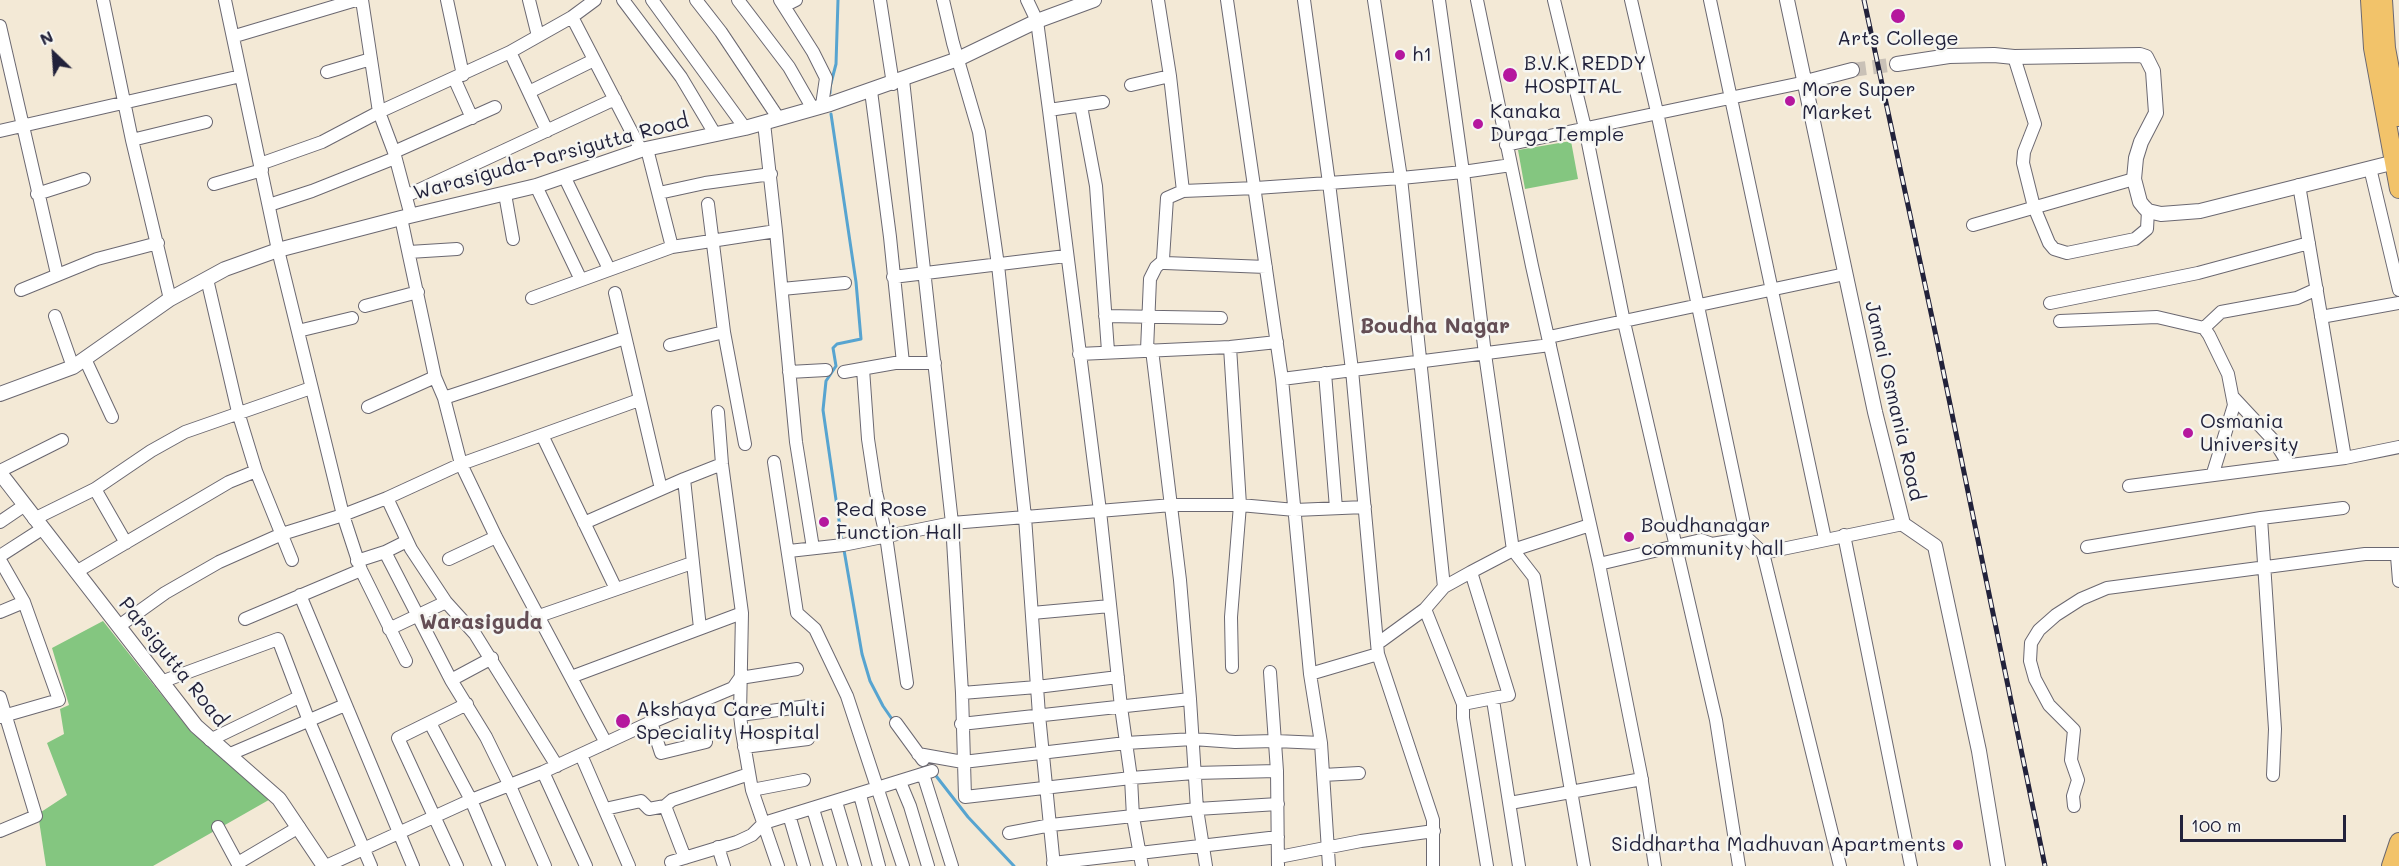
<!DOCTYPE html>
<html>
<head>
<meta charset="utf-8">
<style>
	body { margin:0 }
	#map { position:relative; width:2399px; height:866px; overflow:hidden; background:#f3e9d6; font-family:Mali,sans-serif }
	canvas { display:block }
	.north { position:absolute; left:24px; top:24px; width:60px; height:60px; -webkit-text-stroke:4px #f6f6f2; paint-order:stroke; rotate:335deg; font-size:16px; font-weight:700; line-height:24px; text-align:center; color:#22223b }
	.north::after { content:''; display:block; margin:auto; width:21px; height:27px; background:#22223b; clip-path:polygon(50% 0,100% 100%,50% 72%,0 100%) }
	.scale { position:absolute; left:2180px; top:815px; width:166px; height:27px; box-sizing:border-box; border:3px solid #22223b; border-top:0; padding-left:8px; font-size:18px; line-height:21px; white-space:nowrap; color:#22223b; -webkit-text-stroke:4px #f6f6f2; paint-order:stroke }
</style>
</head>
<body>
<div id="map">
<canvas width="2399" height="866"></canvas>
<div class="north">N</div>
<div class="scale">100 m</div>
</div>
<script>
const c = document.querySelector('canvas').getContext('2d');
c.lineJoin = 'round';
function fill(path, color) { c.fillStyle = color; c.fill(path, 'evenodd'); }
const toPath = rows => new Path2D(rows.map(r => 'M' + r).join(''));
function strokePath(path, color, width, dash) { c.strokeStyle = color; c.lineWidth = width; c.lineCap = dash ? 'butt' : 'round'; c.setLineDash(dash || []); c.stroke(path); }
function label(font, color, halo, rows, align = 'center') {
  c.font = font + ' Mali,sans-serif'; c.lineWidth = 5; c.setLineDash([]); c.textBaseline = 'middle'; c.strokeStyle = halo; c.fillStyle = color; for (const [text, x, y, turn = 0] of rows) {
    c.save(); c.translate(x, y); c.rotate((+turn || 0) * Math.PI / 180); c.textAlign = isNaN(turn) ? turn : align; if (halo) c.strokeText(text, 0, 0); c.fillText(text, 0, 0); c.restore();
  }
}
fill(toPath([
	[1571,141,1578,179,1525,189,1518,150],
	[103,621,191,732,274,797,153,866,46,866,38,814,67,795,47,743,64,734,60,709,69,705,52,648]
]), '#84c680');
strokePath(toPath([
	[830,93,830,87,836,64,838,0],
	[831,114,856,282,861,339,837,344,833,348,836,366,826,381,823,410,842,541],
	[844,550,862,654,870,681,883,706,894,722],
	[933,772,968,817,1014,866]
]), '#57a4d0', 3);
strokePath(toPath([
	[1852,70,1897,64]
]), '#c9c1b7', 14, [14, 7]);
const minor = toPath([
	[103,0,132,140,170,299],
	[225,0,278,250,343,515,361,570,406,661],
	[362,0,379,112,394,152,411,216],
	[447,0,463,75],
	[529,0,538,36],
	[623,0,681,77,715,134],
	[652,0,745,128],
	[696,0,721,32,779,119],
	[738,0,789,67,813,109],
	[780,0,813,52,826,78,822,105],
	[880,0,893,84],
	[943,0,953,43,979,132,998,265,1025,517,1039,715,1054,866],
	[1027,0,1037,21,1049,110,1100,511,1121,707,1131,778,1133,817,1142,866],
	[1158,0,1170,76,1183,191,1256,188,1401,178,1463,172,1511,165],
	[1227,0,1282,379,1310,674,1321,743,1329,866],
	[1304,0,1329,183,1352,370,1378,654,1433,820,1433,866],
	[1374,0,1401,178,1444,587],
	[1439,0,1463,172,1485,354,1513,550,1534,577,1584,866],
	[1477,0,1532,266,1599,564,1641,775,1655,866],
	[1554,0,1585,128,1624,322,1716,720,1739,866],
	[1631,0,1657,112,1747,538],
	[1710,0,1825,539],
	[784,6,796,0],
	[572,17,641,150],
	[0,26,57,274],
	[235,36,356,0],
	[510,52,547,131],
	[2014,57,2035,124,2024,152,2023,163,2034,207,2049,243,2054,249,2067,253,2135,239,2147,229,2148,211],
	[327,72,371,59],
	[454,78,472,118],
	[903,80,952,523,962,693,965,797,1131,778,1194,773,1277,771],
	[1131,85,1170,76],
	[871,91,890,237,903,363],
	[529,92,594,60],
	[1081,106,1096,186,1108,351],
	[1049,110,1103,102],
	[0,131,241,76],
	[132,140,206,122],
	[1506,145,1806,82],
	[647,149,672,247,776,231,764,123],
	[394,152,495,107],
	[260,164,322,142,379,112,510,52,572,17,595,0],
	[2370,168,2399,290],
	[564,176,609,269],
	[214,184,262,170],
	[2299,185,2345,458],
	[536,186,581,280],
	[1183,191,1167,198,1163,259,1165,263,1266,267],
	[659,193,705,183,771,174],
	[37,194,84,179],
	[505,194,513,239],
	[406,196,615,99],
	[708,204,724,332,745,444],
	[269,205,312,191,395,158],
	[401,218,435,377,444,398,461,464,496,537,606,743],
	[1973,225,2134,179],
	[776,231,796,442,813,548],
	[409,252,457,249],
	[893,277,1066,256],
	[207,279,238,412,256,471,292,560],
	[782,289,845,283],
	[21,290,97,259,158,243],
	[615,293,661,489],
	[532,298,672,247],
	[2050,303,2198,273,2309,243],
	[365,306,418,292],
	[55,316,73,367],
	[1105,316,1221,318],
	[2321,317,2399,303],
	[2060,321,2157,317,2204,328],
	[298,331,352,318],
	[1549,337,1845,274],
	[670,345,724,332],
	[1230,347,1240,505,1231,617,1232,667],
	[1147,350,1150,279,1156,267,1163,261],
	[1152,350,1180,580,1190,699,1197,809,1206,866],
	[1079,354,1230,347,1277,342],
	[85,359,112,417],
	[863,369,868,439,876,492,886,536,907,683],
	[789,372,826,370],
	[844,372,895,363,935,363],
	[1325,373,1336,508],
	[1282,379,1550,345],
	[444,398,625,338],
	[2234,398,2275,442,2289,465],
	[368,407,435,377],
	[718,412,722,464,742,613,740,715,742,732,752,790,778,866],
	[542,435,616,589],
	[774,462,797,613,815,629,847,696,903,866],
	[0,471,62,440],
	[2213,473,2234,405,2228,374,2209,335,2204,328,2221,312,2297,298,2317,289],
	[684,479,700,628],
	[2129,486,2345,458,2399,447],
	[95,489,126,543],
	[387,498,411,549,446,602,475,634,557,766],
	[2261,518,2275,729,2273,775],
	[34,519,95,489,151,451,185,432,311,388],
	[0,522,25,505],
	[584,523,684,479,722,464],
	[1844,535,1911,866],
	[2087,547,2261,518,2343,508],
	[789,551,843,545,952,523,1172,505,1240,505,1295,510,1365,507],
	[385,552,407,541],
	[1763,553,1840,866],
	[0,556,42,529],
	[2397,556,2399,581],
	[449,559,496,537],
	[0,560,24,602,59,700,0,717],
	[357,561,385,552,451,680,486,737,510,786,545,866],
	[1599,564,1701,540,1712,544,1747,538,1763,553,1903,524],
	[76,572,229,482,256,471],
	[300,595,413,866],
	[1425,609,1463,704,1463,718,1487,866],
	[0,612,24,602],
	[1032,613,1110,606],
	[539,616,692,563],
	[245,619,361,570],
	[119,626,165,593,219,562,282,534,343,515,387,498,461,464,639,400],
	[389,629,446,602],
	[1377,644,1425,609,1444,587,1471,572,1513,550,1590,525],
	[1270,672,1277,771,1278,866],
	[1310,674,1378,654],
	[571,677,742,613],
	[451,680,492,658],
	[161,682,278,639,309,721,371,866],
	[962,693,1037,687,1118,677],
	[0,697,36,816,0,831],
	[1493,700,1519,866],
	[1463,704,1509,695,1471,572],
	[740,715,808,706],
	[430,723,471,800,499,866],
	[896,723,923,760],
	[961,724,1190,699],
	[645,725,733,688,740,678,797,669],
	[210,740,299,697],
	[744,747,808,739],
	[918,754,963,762,1126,743,1193,739,1235,742,1275,741,1321,743],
	[228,755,345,705],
	[581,755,629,866],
	[543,772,586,866],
	[923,774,952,866],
	[1323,775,1359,773],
	[900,782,910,806,928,866],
	[752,790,804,780],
	[860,795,879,866],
	[836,802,855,866],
	[1510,803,1642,779],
	[665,806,672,800,749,774],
	[2074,806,2073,796,2078,780,2071,760,2074,730,2049,705,2035,679,2030,661,2031,643,2039,630,2056,615,2081,599,2107,588,2365,554,2399,554],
	[605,809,641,801,649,809,665,806,685,858],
	[813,809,830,866],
	[789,815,804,866],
	[218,827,239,866],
	[1009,833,1051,825,1197,809,1278,804],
	[718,847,724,866],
	[1279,857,1361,841,1434,831],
	[671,862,737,842,752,835,764,823,932,771],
	[238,863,299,827],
	[1053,863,1278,837],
	[326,866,471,800,543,772,651,722,661,753,706,742],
	[457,866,398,738,467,704]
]);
const tertiary = toPath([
	[1787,0,1875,412,1903,524,1935,546,1979,751,1998,866],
	[1897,64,1949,56,1994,55,2014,57,2140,55,2146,57,2153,71,2156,113,2141,142,2136,158,2134,179,2140,202,2144,207,2148,211,2161,214,2200,211,2399,161],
	[1806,82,1852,70],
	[0,394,73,367,170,299,225,269,278,250,401,218,536,186,641,150,745,128,830,104,958,59,1037,21,1094,0],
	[0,473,196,726,279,799,324,866]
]);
const primary = toPath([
	[2370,0,2373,48,2399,189],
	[2383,0,2386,48,2399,117],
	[2391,866,2399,842]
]);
strokePath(minor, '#6b6871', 14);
strokePath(tertiary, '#6b6871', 16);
strokePath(primary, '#6b6871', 20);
strokePath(minor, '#fff', 12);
strokePath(tertiary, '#fff', 14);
strokePath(primary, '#f2c36a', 18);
const rail = toPath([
	[1864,0,1936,336,2045,866]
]);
strokePath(rail, '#22223b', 5);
strokePath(rail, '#f6f6f2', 3, [9]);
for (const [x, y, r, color] of [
	[1898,16,8,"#b5179e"],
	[1400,55,6,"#b5179e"],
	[1510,75,8,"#b5179e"],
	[1790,101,6,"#b5179e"],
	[1478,124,6,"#b5179e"],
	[2188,433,6,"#b5179e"],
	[824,522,6,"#b5179e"],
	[1629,537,6,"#b5179e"],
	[623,721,8,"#b5179e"],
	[1958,845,6,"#b5179e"]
]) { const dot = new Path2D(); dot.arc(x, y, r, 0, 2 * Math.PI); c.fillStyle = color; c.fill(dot); strokePath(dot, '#f6f6f2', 2); }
label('20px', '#22223b', '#f6f6f2', [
	["Arts College",1898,39,"center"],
	["h1",1412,55],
	["B.V.K. REDDY",1524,64],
	["HOSPITAL",1524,87],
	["More Super",1802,90],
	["Market",1802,113],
	["Kanaka",1490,112],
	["Durga Temple",1490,135],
	["Osmania",2200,422],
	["University",2200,445],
	["Red Rose",836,510],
	["Function Hall",836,533],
	["Boudhanagar",1641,526],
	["community hall",1641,549],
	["Akshaya Care Multi",636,710],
	["Speciality Hospital",636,733],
	["Siddhartha Madhuvan Apartments",1946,845,"right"]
], 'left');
label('20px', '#22223b', '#f6f6f2', [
	["Warasiguda-Parsigutta Road",551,157,-15],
	["Jamai Osmania Road",1894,401,77],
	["Parsigutta Road",173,662,51]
]);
label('bold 21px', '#644e55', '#f6f6f2', [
	["Boudha Nagar",1435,327],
	["Warasiguda",481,623]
]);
</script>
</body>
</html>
